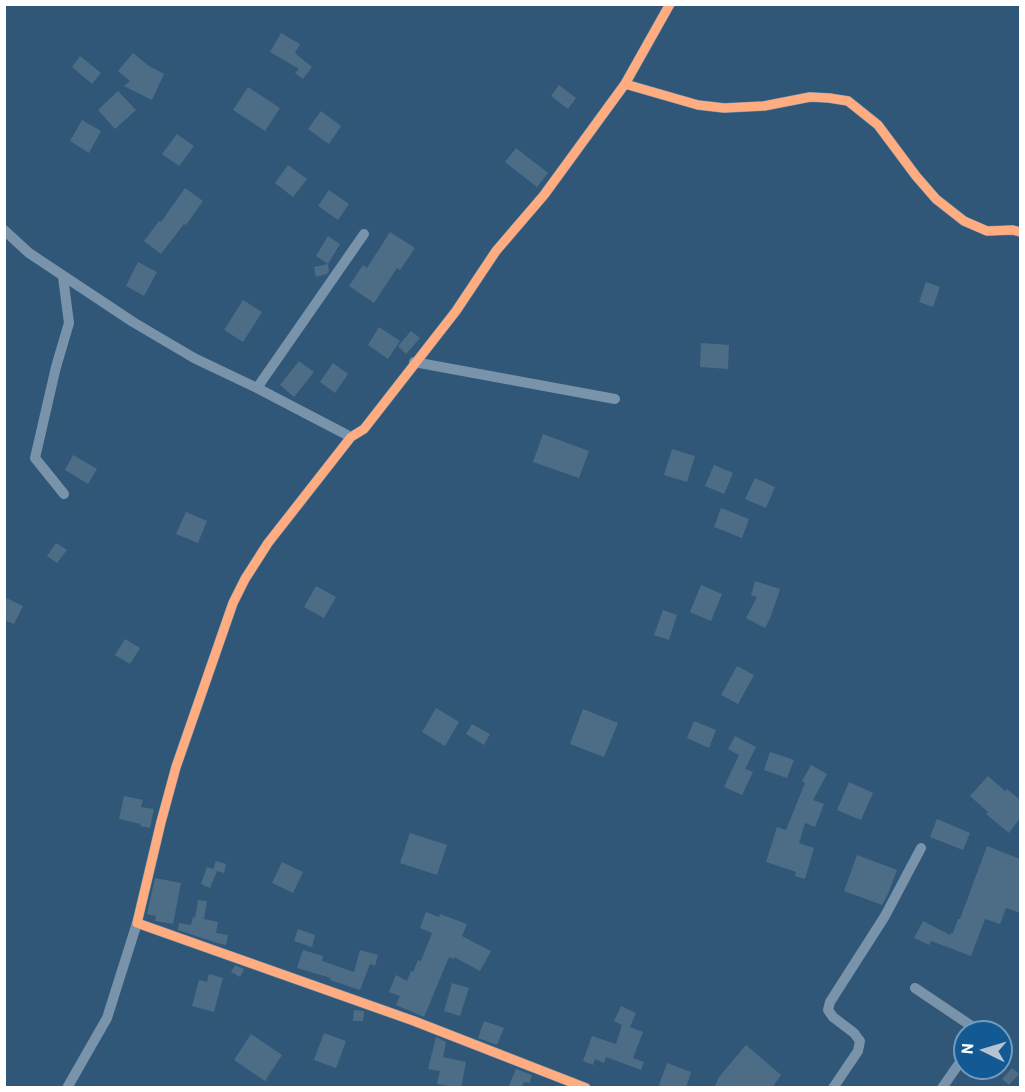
<!DOCTYPE html>
<html>
<head>
<meta charset="utf-8">
<style>
	body { margin:0 }
	#map { position:relative; width:1025px; height:1092px; overflow:hidden; background:#305778; font-family:Barlow,sans-serif }
	canvas { display:block }
	.frame { position:absolute; inset:0; border:6px solid #fff; pointer-events:none }
	.north { position:absolute; left:953px; top:1020px; width:60px; height:60px; box-sizing:border-box; background:#135a95; border:2px solid #719cbf; border-radius:50%; rotate:275deg; font-size:16px; font-weight:700; line-height:24px; text-align:center; color:#fff }
	.north::after { content:''; display:block; margin:auto; width:21px; height:27px; background:#b7c4d0; clip-path:polygon(50% 0,100% 100%,50% 72%,0 100%) }
</style>
</head>
<body>
<div id="map">
<canvas width="1025" height="1092"></canvas>
<div class="frame"></div>
<div class="north">N</div>
</div>
<script>
const c = document.querySelector('canvas').getContext('2d');
c.lineJoin = 'round';
function fill(path, color) { c.fillStyle = color; c.fill(path, 'evenodd'); }
const toPath = rows => new Path2D(rows.map(r => 'M' + r).join(''));
function strokePath(path, color, width, dash) { c.strokeStyle = color; c.lineWidth = width; c.lineCap = dash ? 'butt' : 'round'; c.setLineDash(dash || []); c.stroke(path); }
fill(toPath([
	[281,33,300,44,295,53,312,67,303,79,295,73,299,69,270,52],
	[133,53,149,66,164,74,152,100,124,86,130,81,118,71],
	[80,56,101,73,92,84,72,67],
	[559,85,576,98,568,109,551,96],
	[248,87,280,108,265,131,233,110],
	[118,91,136,110,115,129,98,110],
	[321,111,341,126,329,144,308,129],
	[82,120,101,131,89,153,70,141],
	[177,134,194,146,179,166,162,154],
	[516,148,548,173,537,187,505,162],
	[288,165,307,179,293,197,275,183],
	[185,188,203,201,186,225,184,224,161,254,144,241,159,221,161,222],
	[329,190,349,204,338,220,318,206],
	[390,232,415,248,400,270,397,268,374,303,349,286,363,265,367,268],
	[328,236,340,244,328,264,316,256],
	[138,262,157,272,144,296,126,286],
	[328,264,329,271,327,274,316,277,314,267],
	[926,282,940,287,933,307,919,302],
	[243,300,262,312,243,342,224,330],
	[379,327,400,341,388,359,368,345],
	[411,331,420,338,406,354,398,346],
	[701,343,729,345,728,369,700,367],
	[299,361,314,372,294,397,280,385],
	[333,363,348,374,335,393,320,382],
	[543,434,589,451,579,478,533,462],
	[672,449,695,456,687,482,664,475],
	[73,455,97,469,88,484,65,470],
	[714,465,733,473,724,494,705,486],
	[755,478,775,487,766,508,745,499],
	[721,508,749,519,742,538,714,527],
	[186,512,207,521,198,543,176,534],
	[56,543,67,550,57,563,47,556],
	[755,581,780,589,771,616,765,628,746,618,757,597,751,595],
	[701,585,722,594,711,621,690,612],
	[316,586,336,597,324,618,304,607],
	[4,597,23,606,14,624,4,620],
	[663,610,677,615,669,640,654,635],
	[125,639,140,648,130,664,115,655],
	[737,666,754,675,738,704,721,695],
	[436,708,459,722,445,746,422,732],
	[583,709,618,723,604,757,570,744],
	[694,721,716,730,709,748,687,738],
	[472,724,490,734,484,745,466,734],
	[735,736,756,747,745,769,753,772,742,795,724,787,739,755,728,749],
	[770,752,794,760,787,778,764,770],
	[811,765,827,774,813,800,824,804,815,827,805,823,799,843,814,848,805,879,795,876,796,872,766,862,777,827,786,830,805,783,802,781],
	[988,776,1005,791,1007,789,1020,800,1020,818,1009,833,986,814,988,812,970,796],
	[849,782,873,793,861,820,837,810],
	[124,796,143,800,141,807,154,809,150,828,140,826,141,824,119,819],
	[937,819,970,833,963,850,930,837],
	[410,833,447,845,437,875,400,863],
	[987,846,1020,859,1020,913,1006,908,1000,924,985,919,971,956,931,941,929,945,914,938,923,921,950,935,951,933,953,933,958,919,960,919],
	[857,855,897,870,888,894,882,905,844,891],
	[216,861,226,864,224,873,217,871,210,888,201,884,207,867,213,869],
	[282,862,303,872,293,893,272,883],
	[155,878,181,883,173,924,155,921,156,916,147,914],
	[198,900,207,901,204,919,218,922,216,933,228,935,226,945,217,943,178,930,179,923,191,925,193,917,195,918],
	[426,912,439,917,440,914,467,924,462,936,491,951,480,971,454,957,454,959,449,957,424,1017,396,1005,400,996,389,992,396,975,407,981,411,971,413,972,418,960,421,961,432,933,420,928],
	[298,929,315,935,312,947,294,941],
	[303,950,323,956,322,961,354,972,360,950,378,955,375,966,370,964,360,990,330,980,331,978,297,968],
	[235,965,244,969,240,977,231,972],
	[209,974,223,978,214,1012,192,1006,199,980,207,982],
	[452,983,469,988,460,1016,444,1011],
	[621,1006,636,1013,630,1027,643,1032,633,1058,644,1062,641,1070,606,1057,604,1063,595,1059,593,1065,583,1061,592,1036,616,1044,622,1025,614,1021],
	[354,1010,364,1011,363,1021,353,1021],
	[484,1021,504,1028,497,1045,478,1038],
	[324,1033,346,1041,336,1068,314,1060],
	[251,1034,282,1055,265,1081,234,1060],
	[436,1037,446,1042,443,1057,466,1062,461,1088,437,1084,440,1071,428,1069],
	[746,1045,781,1075,772,1088,714,1088,719,1077],
	[667,1063,691,1072,686,1088,666,1088,659,1085],
	[1012,1068,1019,1074,1009,1085,1002,1079],
	[516,1069,532,1075,530,1083,524,1082,521,1088,508,1088]
]), '#4d6d87');
strokePath(toPath([
	[625,84,698,105,724,108,764,106,810,97,829,98,848,101,878,125,916,176,936,199,964,221,987,231,1013,230,1020,232],
	[4,230,29,253,133,322,194,358,257,388,351,437],
	[63,277,69,323,56,367,35,458,64,494],
	[414,362,615,399],
	[257,388,364,234],
	[915,988,970,1025,973,1032],
	[67,1088,107,1018,137,923],
	[586,1088,414,1021,137,923,161,822,176,767,233,603,245,579,268,543,351,437,364,429,456,311,496,251,544,195,625,84,670,4],
	[833,1088,858,1051,860,1041,854,1033,833,1017,828,1010,830,1002,885,916,921,848],
	[942,1088,965,1055]
]), '#7993ab', 10);
strokePath(toPath([
	[625,84,698,105,724,108,764,106,810,97,829,98,848,101,878,125,916,176,936,199,964,221,987,231,1013,230,1020,232],
	[586,1088,414,1021,137,923,161,822,176,767,233,603,245,579,268,543,351,437,364,429,456,311,496,251,544,195,625,84,670,4]
]), '#ffac80', 9);
</script>
</body>
</html>
